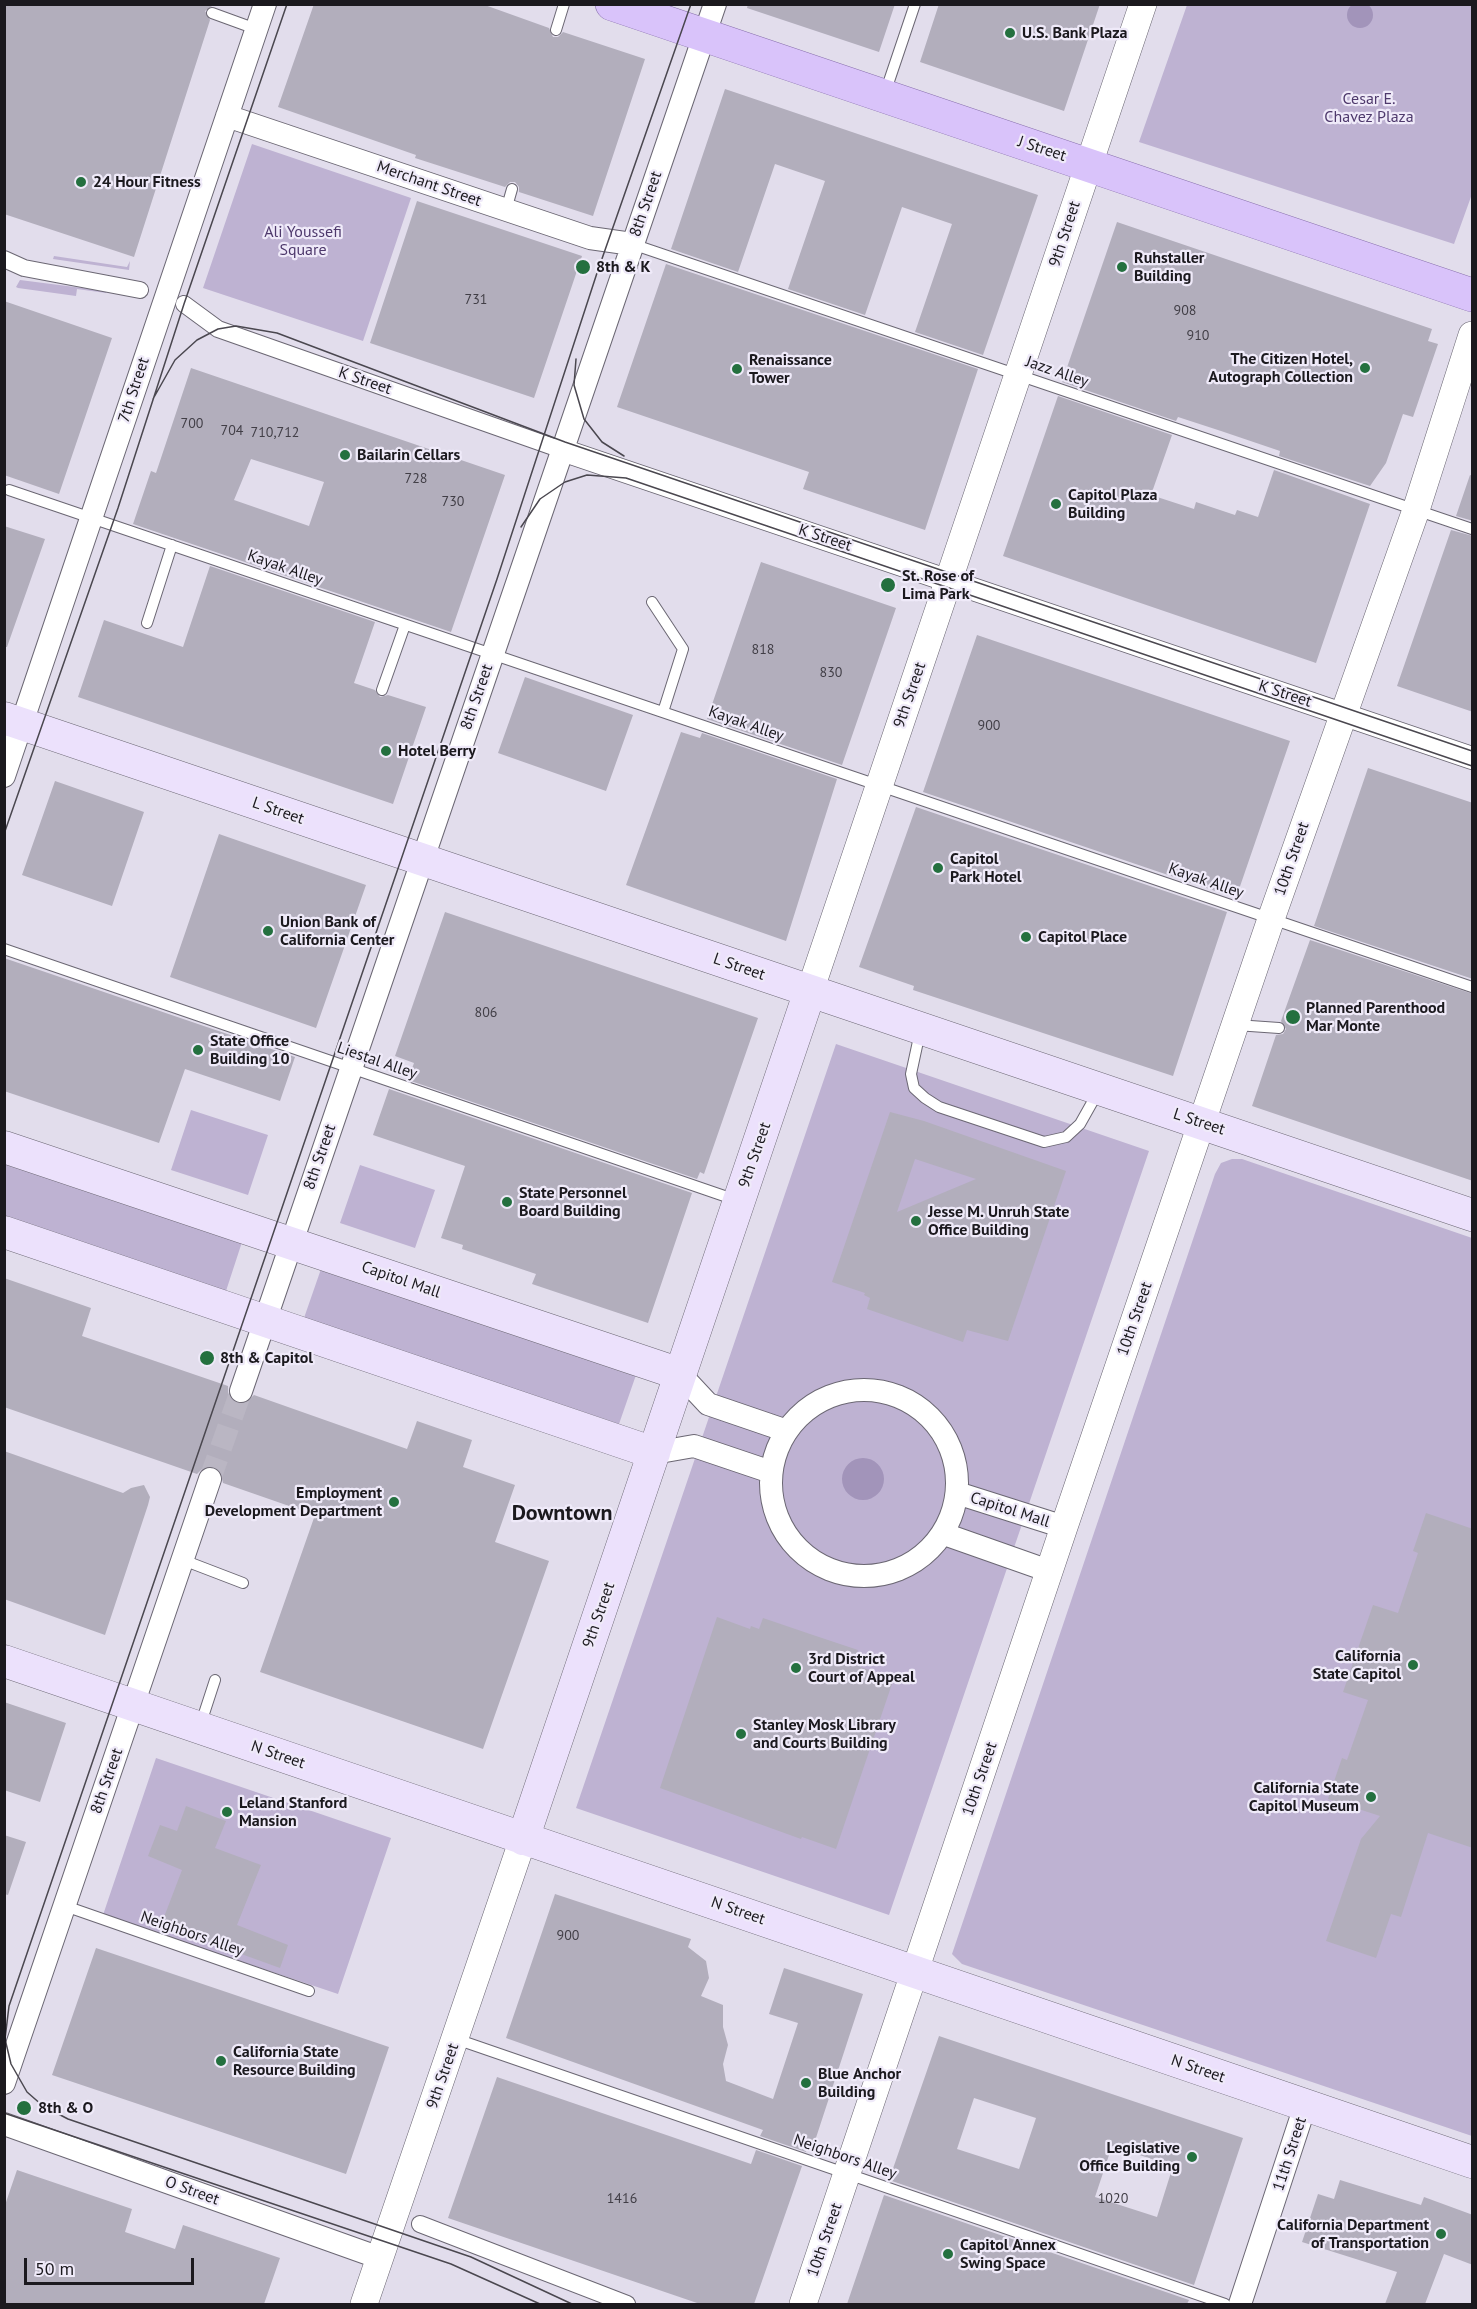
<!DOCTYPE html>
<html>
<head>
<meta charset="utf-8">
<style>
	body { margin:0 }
	#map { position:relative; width:1477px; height:2309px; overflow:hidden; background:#e2ddec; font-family:"PT Sans",sans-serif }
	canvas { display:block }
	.frame { position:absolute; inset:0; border:6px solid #1b191e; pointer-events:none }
	.scale { position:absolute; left:24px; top:2258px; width:170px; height:27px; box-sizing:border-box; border:3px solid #1b191e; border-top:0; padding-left:8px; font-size:18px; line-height:21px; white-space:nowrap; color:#1b191e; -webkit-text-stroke:4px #efeaf9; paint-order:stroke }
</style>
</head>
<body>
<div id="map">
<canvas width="1477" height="2309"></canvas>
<div class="frame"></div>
<div class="scale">50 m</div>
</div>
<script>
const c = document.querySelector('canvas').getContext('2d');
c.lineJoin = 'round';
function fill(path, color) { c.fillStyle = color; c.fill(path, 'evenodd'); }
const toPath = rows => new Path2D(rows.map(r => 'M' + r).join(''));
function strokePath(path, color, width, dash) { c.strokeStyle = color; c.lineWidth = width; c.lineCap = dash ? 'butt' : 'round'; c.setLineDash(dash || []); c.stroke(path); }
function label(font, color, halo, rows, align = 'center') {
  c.font = font + ' "PT Sans",sans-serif'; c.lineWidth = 4.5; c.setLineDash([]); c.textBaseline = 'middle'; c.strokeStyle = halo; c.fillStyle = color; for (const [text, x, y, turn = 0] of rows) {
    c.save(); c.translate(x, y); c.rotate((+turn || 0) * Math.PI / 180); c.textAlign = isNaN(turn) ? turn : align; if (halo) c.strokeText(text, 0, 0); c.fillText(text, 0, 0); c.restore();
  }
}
fill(toPath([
	[1187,5,1472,5,1472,194,1454,244,1139,142],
	[252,144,411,198,363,341,203,288],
	[54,256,127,267,130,261,129,270,53,259],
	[20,280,106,291,106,293,77,289,76,296,18,288,16,287],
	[836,1044,1149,1151,889,1915,576,1808],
	[191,1110,268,1135,248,1195,171,1170],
	[1232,1159,1242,1159,1472,1238,1472,2136,962,1964,952,1954,1215,1174,1221,1163],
	[5,1161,242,1242,226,1291,5,1216],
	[360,1165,435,1190,415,1248,340,1223],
	[321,1269,636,1375,619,1424,304,1318],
	[156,1758,391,1838,338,1994,103,1915]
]), '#beb2d2');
fill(toPath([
	'1347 15a13 13 0 1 1 26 0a13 13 0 1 1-26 0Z',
	'842 1479a21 21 0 1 1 42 0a21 21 0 1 1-42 0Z'
]), '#a294ba');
fill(toPath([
	[4,4,215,4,205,11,210,20,134,257,4,214],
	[314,4,482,4,549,28,553,37,558,37,563,32,645,59,593,216,519,192,519,187,515,182,510,182,505,187,415,158,416,155,278,107],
	[748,4,895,4,879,52,747,8],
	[939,4,1100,4,1064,111,920,62],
	[725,89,1038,195,983,355,915,332,952,224,902,207,865,315,788,289,825,181,775,164,738,272,671,249],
	[417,201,582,256,534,398,370,343],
	[1117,222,1432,329,1428,341,1438,344,1413,417,1403,414,1386,463,1370,486,1279,456,1280,451,1221,431,1178,417,1176,421,1062,382],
	[666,264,978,369,925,530,803,489,809,472,617,407],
	[4,301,112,338,59,494,4,475],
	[191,368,505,475,451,632,133,524,151,471,156,473],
	[251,459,324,482,309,526,234,500],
	[1058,396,1172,435,1151,495,1194,509,1196,502,1235,515,1237,510,1258,517,1274,470,1370,504,1316,663,1003,556],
	[1470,475,1473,476,1473,521,1456,516],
	[4,526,45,539,7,647,4,647],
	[1451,530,1473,536,1473,712,1397,686],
	[761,562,896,608,842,765,707,719],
	[210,566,375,622,354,683,375,690,380,697,388,695,426,707,393,804,78,697,104,620,183,647],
	[977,635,1290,741,1236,898,923,792],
	[525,677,633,715,606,791,498,753],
	[681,732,700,738,702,733,837,779,786,941,626,885],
	[1368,768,1473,803,1473,979,1314,926],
	[55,781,144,812,112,906,22,875],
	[916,807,1227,912,1173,1076,913,990,914,986,859,967],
	[219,834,366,885,316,1028,170,977],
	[445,912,758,1018,704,1174,700,1172,697,1179,408,1080,414,1063,395,1056],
	[1310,940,1473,994,1473,1181,1252,1106,1276,1035,1283,1034,1286,1029,1281,1021],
	[4,958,295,1057,280,1101,185,1069,159,1143,4,1091],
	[389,1089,692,1193,648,1323,532,1284,536,1274,462,1249,463,1245,441,1238,465,1166,373,1135],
	[890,1112,924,1121,1066,1171,1008,1341,967,1330,963,1342,867,1309,870,1298,864,1295,865,1293,832,1282],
	[915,1159,976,1179,897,1212],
	[4,1278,91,1308,82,1336,228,1386,228,1394,236,1404,244,1404,254,1395,407,1449,417,1421,472,1440,463,1467,515,1485,495,1542,549,1561,483,1749,260,1672,315,1515,223,1483,220,1471,214,1466,202,1469,197,1474,4,1407],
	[4,1451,123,1493,131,1488,144,1485,150,1497,148,1505,105,1635,4,1599],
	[1426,1513,1473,1529,1473,1848,1428,1833,1401,1917,1391,1914,1376,1958,1326,1941,1361,1839,1380,1816,1328,1799,1342,1758,1347,1760,1368,1700,1343,1692,1373,1605,1398,1613,1418,1553,1413,1551],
	[717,1617,750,1629,751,1626,759,1629,763,1618,810,1634,858,1650,854,1661,861,1664,860,1667,894,1678,836,1849,802,1837,801,1839,660,1788],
	[4,1702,66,1723,40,1802,4,1790],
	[186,1806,226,1821,215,1848,261,1865,237,1925,288,1945,280,1968,161,1925,182,1870,148,1856,160,1825,177,1831],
	[4,1835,26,1842,8,1895,4,1894],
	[555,1894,691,1939,688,1947,706,1961,709,1978,701,1996,723,2005,723,2027,728,2045,723,2064,726,2081,773,2099,798,2023,769,2014,784,1968,863,1994,812,2150,807,2149,806,2152,760,2136,763,2130,506,2038],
	[96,1948,389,2047,346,2174,52,2075],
	[939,2036,1243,2138,1194,2285,889,2180],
	[974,2098,1036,2118,1019,2169,957,2149],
	[1112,2146,1173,2166,1157,2217,1095,2197],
	[497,2077,751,2164,756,2150,802,2166,754,2304,700,2304,448,2218],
	[17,2170,132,2209,125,2232,175,2249,183,2225,280,2258,264,2304,4,2304,4,2208],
	[1340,2180,1421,2205,1424,2197,1473,2215,1473,2265,1444,2254,1425,2304,1385,2304,1397,2272,1302,2242,1318,2194,1334,2199],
	[884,2195,1189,2300,1187,2304,847,2304]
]), '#b2aebc');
strokePath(toPath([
	[210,1479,241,1391]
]), '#bab6c3', 22, [22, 11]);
const service = toPath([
	[212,13,256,29],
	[556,30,564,4],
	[885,93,915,4],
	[506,210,512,189],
	[632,244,1472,529],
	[9,490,1472,987],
	[652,602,683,649,663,712],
	[147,623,172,545],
	[382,690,405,625],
	[4,949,736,1200],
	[1236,1025,1279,1028],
	[920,1032,911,1074,914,1088,925,1098,939,1107,1044,1142,1066,1137,1080,1124,1098,1092],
	[183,1560,243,1583],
	[200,1726,215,1680],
	[65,1906,309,1991],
	[456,2039,1225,2304]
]);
const pedestrian = toPath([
	[4,259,24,268,140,290],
	[184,304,218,329,562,450],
	[420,2224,627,2304]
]);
const minor = toPath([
	[227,116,590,238,632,244],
	[562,450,1472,758],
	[4,776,265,4],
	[680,1374,708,1404,787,1431],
	'771 1483a93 93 0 1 1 186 0a93 93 0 1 1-186 0Z',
	[241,1391,715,4],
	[654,1453,694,1446,771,1472],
	[957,1493,1064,1527],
	[944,1534,1049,1571],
	[4,2083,210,1479],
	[4,2124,380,2258],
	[1240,2304,1305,2106]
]);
const tertiary = toPath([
	[810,991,1143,4],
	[364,2304,523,1839],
	[803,2304,1064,1527,1271,919,1416,510,1472,335]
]);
const secondary = toPath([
	[4,718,1472,1215],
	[4,1147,680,1374],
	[4,1232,654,1453],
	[4,1661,1472,2162],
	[523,1839,810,991]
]);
const primary = toPath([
	[612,4,1472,295]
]);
strokePath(service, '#6b6773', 12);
strokePath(pedestrian, '#6b6773', 18);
strokePath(minor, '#6b6773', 24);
strokePath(tertiary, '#6b6773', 28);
strokePath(secondary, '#6b6773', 33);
strokePath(primary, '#866eaa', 34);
strokePath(service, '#fff', 10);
strokePath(pedestrian, '#fff', 16);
strokePath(minor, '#fff', 22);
strokePath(tertiary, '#fff', 27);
strokePath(secondary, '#ece1fc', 32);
strokePath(primary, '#d9c3fa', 33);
strokePath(toPath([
	[576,359,574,385,584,419,602,442,624,456],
	[153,399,175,360,197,340,218,329,236,326,277,333,565,442,1472,751],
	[521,527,540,499,565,482,587,475,626,478,1472,766],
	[4,834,118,508,184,304,287,4],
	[4,2113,451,2264,540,2304],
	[572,2304,471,2257,68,2119,43,2106,27,2092,11,2064,5,2039,9,2006,497,579,597,273,691,4]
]), '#4a474f', 1.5);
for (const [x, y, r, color] of [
	[1010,33,6,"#24703f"],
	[81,182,6,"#24703f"],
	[583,267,8,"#24703f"],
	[1122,267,6,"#24703f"],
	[1365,368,6,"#24703f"],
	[737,369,6,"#24703f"],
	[345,455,6,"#24703f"],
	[1056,504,6,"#24703f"],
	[888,585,8,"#24703f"],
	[386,751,6,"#24703f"],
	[938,868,6,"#24703f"],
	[268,931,6,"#24703f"],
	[1026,937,6,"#24703f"],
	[1293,1017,8,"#24703f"],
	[198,1050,6,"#24703f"],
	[507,1202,6,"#24703f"],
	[916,1221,6,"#24703f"],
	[207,1358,8,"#24703f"],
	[394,1502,6,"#24703f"],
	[1413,1665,6,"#24703f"],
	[796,1668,6,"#24703f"],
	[741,1734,6,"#24703f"],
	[1371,1797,6,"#24703f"],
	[227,1812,6,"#24703f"],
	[221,2061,6,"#24703f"],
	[806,2083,6,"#24703f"],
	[24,2108,8,"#24703f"],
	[1192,2157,6,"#24703f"],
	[1441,2234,6,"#24703f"],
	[948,2254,6,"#24703f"]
]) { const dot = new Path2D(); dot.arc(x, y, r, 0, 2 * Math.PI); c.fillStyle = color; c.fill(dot); strokePath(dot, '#efeaf9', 2); }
label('14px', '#413e46', null, [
	["731",476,300],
	["908",1185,311],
	["910",1198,336],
	["700",192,424],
	["704",232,431],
	["710,712",275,433],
	["728",416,479],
	["730",453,502],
	["818",763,650],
	["830",831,673],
	["900",989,726],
	["806",486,1013],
	["900",568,1936],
	["1416",622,2199],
	["1020",1113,2199]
]);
label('bold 16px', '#1b191e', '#efeaf9', [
	["U.S. Bank Plaza",1022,33],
	["24 Hour Fitness",93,182],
	["Ruhstaller",1134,258],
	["Building",1134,276],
	["8th & K",596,267],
	["The Citizen Hotel,",1353,359,"right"],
	["Autograph Collection",1353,377,"right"],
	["Renaissance",749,360],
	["Tower",749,378],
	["Bailarin Cellars",357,455],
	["Capitol Plaza",1068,495],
	["Building",1068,513],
	["St. Rose of",902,576],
	["Lima Park",902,594],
	["Hotel Berry",398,751],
	["Capitol",950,859],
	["Park Hotel",950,877],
	["Union Bank of",280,922],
	["California Center",280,940],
	["Capitol Place",1038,937],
	["Planned Parenthood",1306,1008],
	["Mar Monte",1306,1026],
	["State Office",210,1041],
	["Building 10",210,1059],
	["State Personnel",519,1193],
	["Board Building",519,1211],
	["Jesse M. Unruh State",928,1212],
	["Office Building",928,1230],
	["8th & Capitol",220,1358],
	["Employment",382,1493,"right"],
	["Development Department",382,1511,"right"],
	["California",1401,1656,"right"],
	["State Capitol",1401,1674,"right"],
	["3rd District",808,1659],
	["Court of Appeal",808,1677],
	["Stanley Mosk Library",753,1725],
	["and Courts Building",753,1743],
	["California State",1359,1788,"right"],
	["Capitol Museum",1359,1806,"right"],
	["Leland Stanford",239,1803],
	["Mansion",239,1821],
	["California State",233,2052],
	["Resource Building",233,2070],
	["Blue Anchor",818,2074],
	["Building",818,2092],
	["8th & O",38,2108],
	["Legislative",1180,2148,"right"],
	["Office Building",1180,2166,"right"],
	["California Department",1429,2225,"right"],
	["of Transportation",1429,2243,"right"],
	["Capitol Annex",960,2245],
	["Swing Space",960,2263]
], 'left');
label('16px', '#4e396c', '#efeaf9', [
	["Cesar E.",1369,99],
	["Chavez Plaza",1369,117],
	["Ali Youssefi",303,232],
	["Square",303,250]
]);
label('16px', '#1b191e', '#efeaf9', [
	["J Street",1042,149,18],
	["Merchant Street",429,184,19],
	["8th Street",646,204,-71],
	["9th Street",1065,234,-72],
	["Jazz Alley",1057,372,19],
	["K Street",365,381,19],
	["7th Street",134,390,-72],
	["K Street",825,538,18],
	["Kayak Alley",285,568,19],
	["K Street",1285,694,18],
	["9th Street",910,695,-71],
	["8th Street",477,697,-71],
	["Kayak Alley",746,724,19],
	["L Street",278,811,19],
	["10th Street",1292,859,-71],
	["Kayak Alley",1206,881,19],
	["L Street",739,967,19],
	["Liestal Alley",377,1061,19],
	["L Street",1199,1122,18],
	["9th Street",755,1155,-71],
	["8th Street",320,1157,-71],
	["Capitol Mall",401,1280,19],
	["10th Street",1135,1319,-71],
	["Capitol Mall",1010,1510,18],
	["9th Street",599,1615,-71],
	["N Street",278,1755,19],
	["10th Street",980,1779,-71],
	["8th Street",107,1781,-71],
	["N Street",738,1911,19],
	["Neighbors Alley",192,1934,19],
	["N Street",1198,2069,19],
	["9th Street",443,2076,-71],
	["11th Street",1290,2154,-72],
	["Neighbors Alley",845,2157,19],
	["O Street",192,2191,20],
	["10th Street",825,2240,-71]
]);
label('bold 22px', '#1b191e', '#efeaf9', [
	["Downtown",562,1514]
]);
</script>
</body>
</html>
